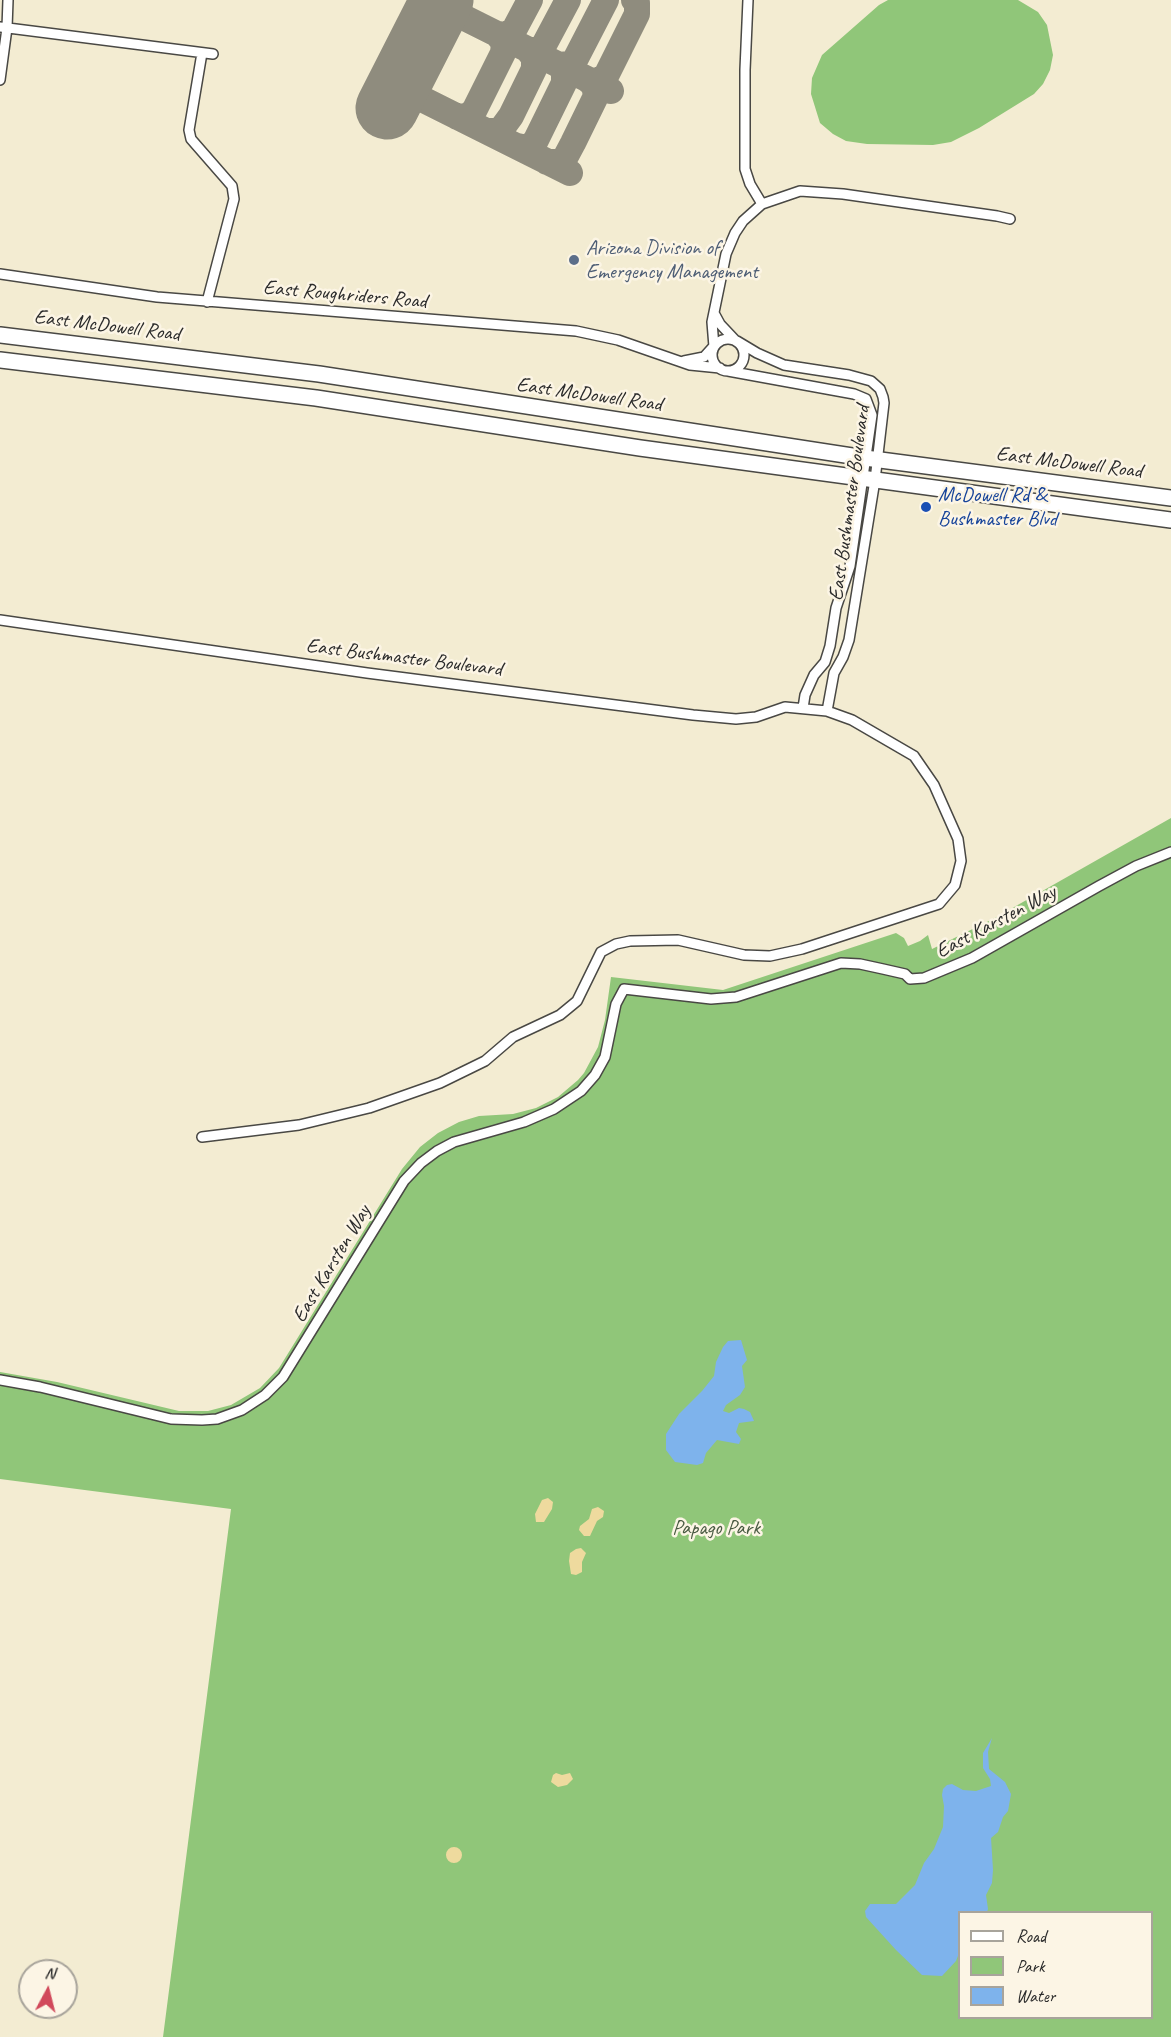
<!DOCTYPE html>
<html>
<head>
<meta charset="utf-8">
<style>
	body { margin:0 }
	#map { position:relative; width:1171px; height:2037px; overflow:hidden; background:#f3ecd2; font-family:Caveat,sans-serif }
	canvas { display:block }
	.legend { position:absolute; left:958px; top:1911px; width:195px; height:108px; box-sizing:border-box; background:#fcf5e5; border:2px solid #a8a49b; margin:0; padding:8px 10px; list-style:none; font-size:18px; color:#2b2b2b }
	.legend li { display:flex; align-items:center; gap:12px; height:30px }
	.legend b { width:30px; border:2px solid #a8a49b }
	.north { position:absolute; left:18px; top:1959px; width:60px; height:60px; box-sizing:border-box; background:#fcf5e5; border:2px solid #a8a49b; border-radius:50%; rotate:7deg; font-size:16px; font-weight:700; line-height:24px; text-align:center; color:#2b2b2b }
	.north::after { content:''; display:block; margin:auto; width:21px; height:27px; background:#d1495b; clip-path:polygon(50% 0,100% 100%,50% 72%,0 100%) }
</style>
</head>
<body>
<div id="map">
<canvas width="1171" height="2037"></canvas>
<ul class="legend">
<li><b style="height:8px;background:#fff"></b>Road</li>
<li><b style="height:16px;background:#90c679"></b>Park</li>
<li><b style="height:16px;background:#7eb3ec"></b>Water</li>
</ul>
<div class="north">N</div>
</div>
<script>
const c = document.querySelector('canvas').getContext('2d');
c.lineJoin = 'round';
function fill(path, color) { c.fillStyle = color; c.fill(path, 'evenodd'); }
const toPath = rows => new Path2D(rows.map(r => 'M' + r).join(''));
function strokePath(path, color, width, dash) { c.strokeStyle = color; c.lineWidth = width; c.lineCap = dash ? 'butt' : 'round'; c.setLineDash(dash || []); c.stroke(path); }
function label(font, color, halo, rows, align = 'center') {
  c.font = font + ' Caveat,sans-serif'; c.lineWidth = 5; c.setLineDash([]); c.textBaseline = 'middle'; c.strokeStyle = halo; c.fillStyle = color; for (const [text, x, y, turn = 0] of rows) {
    c.save(); c.translate(x, y); c.rotate((+turn || 0) * Math.PI / 180); c.textAlign = isNaN(turn) ? turn : align; if (halo) c.strokeText(text, 0, 0); c.fillText(text, 0, 0); c.restore();
  }
}
fill(toPath([
	[888,0,1018,0,1038,12,1047,25,1053,55,1050,70,1043,84,1034,94,979,128,951,142,933,145,867,144,846,141,833,134,820,123,811,94,812,78,822,55,879,5],
	[1171,818,1171,2037,163,2037,231,1509,0,1479,0,1372,57,1382,179,1411,208,1411,231,1405,260,1388,279,1368,402,1169,420,1147,438,1133,459,1122,479,1116,513,1114,536,1108,558,1097,578,1080,584,1073,598,1047,605,1020,611,977,723,990,896,933,904,938,908,946,920,941,928,935,932,949,993,919],
	[960,1912,1152,1912,1152,2018,960,2018]
]), '#90c679');
fill(toPath([
	[548,1498,553,1502,552,1509,544,1522,536,1522,535,1514,542,1500],
	[598,1507,604,1511,603,1517,597,1521,590,1536,584,1536,579,1530,580,1526,589,1519,592,1509],
	[581,1548,586,1553,582,1562,582,1572,576,1575,571,1574,569,1561,570,1553,576,1549],
	[556,1773,562,1775,570,1773,573,1779,567,1785,558,1787,551,1782,553,1775],
	'446 1855a8 8 0 1 1 16 0a8 8 0 1 1-16 0Z'
]), '#eeda9e');
fill(toPath([
	[741,1340,747,1360,742,1366,745,1387,740,1395,726,1405,723,1411,729,1413,739,1408,744,1409,750,1412,754,1421,739,1423,736,1432,741,1439,739,1444,717,1440,706,1453,703,1463,697,1465,675,1462,666,1450,666,1434,679,1414,702,1391,714,1376,716,1362,723,1347,728,1341],
	[992,1738,988,1752,989,1769,1005,1782,1011,1794,1008,1811,1003,1817,998,1832,991,1838,993,1870,992,1883,986,1895,988,1909,987,1912,960,1912,959,1953,956,1961,942,1976,922,1975,896,1950,866,1917,865,1911,870,1904,896,1904,915,1885,924,1863,934,1849,943,1827,944,1806,942,1795,943,1789,947,1785,952,1784,963,1790,976,1791,991,1786,990,1779,983,1768,983,1753]
]), '#7eb3ec');
strokePath(toPath([
	[439,5,611,91],
	[497,34,506,35,514,30,530,0],
	[528,50,539,50,544,45,568,0],
	[559,65,570,64,575,60,606,0],
	[588,80,597,81,606,76,637,14,637,3,634,0],
	[398,87,570,173],
	[457,117,467,116,474,111,503,53,504,43,497,34],
	[487,131,500,131,511,116,534,69,534,58,528,50],
	[517,146,526,148,535,142,564,83,564,72,559,65],
	[547,162,560,162,565,158,573,143,596,96,594,85,588,80]
]), '#8f8c7e', 26);
strokePath(toPath([
	[387,108,442,0]
]), '#8f8c7e', 63);
const street = toPath([
	[748,0,745,70,745,169,750,184,762,204],
	[0,27,213,54],
	[202,53,189,130,191,139,232,186,234,199,207,302],
	[0,80,7,28,8,0],
	[0,274,157,297,576,331,618,340,690,365,720,368],
	[714,313,720,324,736,341],
	'712 355a16 16 0 1 1 32 0a16 16 0 1 1-32 0Z',
	[737,341,757,353,784,365,849,375,871,381,880,389,883,397,884,403,875,480,849,640,843,657,834,673,827,711],
	[714,347,712,322,726,254,735,233,743,221,762,204,800,191,843,194,997,216,1010,219],
	[684,361,704,357,713,347],
	[728,371,854,394,866,399,872,415,850,566,836,608,830,646,825,662,814,675,805,695,803,708],
	[0,620,367,673,693,715,736,719,756,717,785,707,827,711,852,720,914,756,934,785,958,839,961,861,955,885,939,904,802,949,770,956,744,955,678,940,630,941,616,944,601,952,577,1001,560,1015,513,1037,485,1061,440,1083,369,1108,299,1125,202,1137],
	[0,1380,40,1387,171,1419,202,1420,217,1419,242,1410,265,1395,283,1377,404,1181,421,1163,437,1151,454,1142,524,1122,554,1109,581,1091,595,1075,605,1057,616,1004,624,989,711,999,736,997,841,963,860,964,883,969,905,974,910,979,924,978,972,958,1099,886,1136,866,1171,852]
]);
const primary = toPath([
	[0,335,319,374,865,458,1171,498],
	[0,360,316,398,640,448,1171,520]
]);
strokePath(street, '#494844', 12);
strokePath(primary, '#494844', 18);
strokePath(street, '#fff', 9);
strokePath(primary, '#fff', 15);
for (const [x, y, r, color] of [
	[574,260,6,"#5c6f8a"],
	[926,507,6,"#1a4fb4"]
]) { const dot = new Path2D(); dot.arc(x, y, r, 0, 2 * Math.PI); c.fillStyle = color; c.fill(dot); strokePath(dot, '#fcf5e5', 2); }
label('21px', '#4e5e75', '#fcf5e5', [
	["Arizona Division of",586,248],
	["Emergency Management",586,272]
], 'left');
label('21px', '#2b2b2b', '#fcf5e5', [
	["East Roughriders Road",345,295,5],
	["East McDowell Road",107,326,7],
	["East McDowell Road",589,395,8],
	["East McDowell Road",1069,463,7],
	["East Bushmaster Boulevard",850,503,-82],
	["East Bushmaster Boulevard",404,658,7],
	["East Karsten Way",996,922,-28],
	["East Karsten Way",332,1264,-59]
]);
label('21px', '#164399', '#fcf5e5', [
	["McDowell Rd &",938,495],
	["Bushmaster Blvd",938,519]
], 'left');
label('21px', '#495a42', '#fcf5e5', [
	["Papago Park",716,1528]
]);
</script>
</body>
</html>
